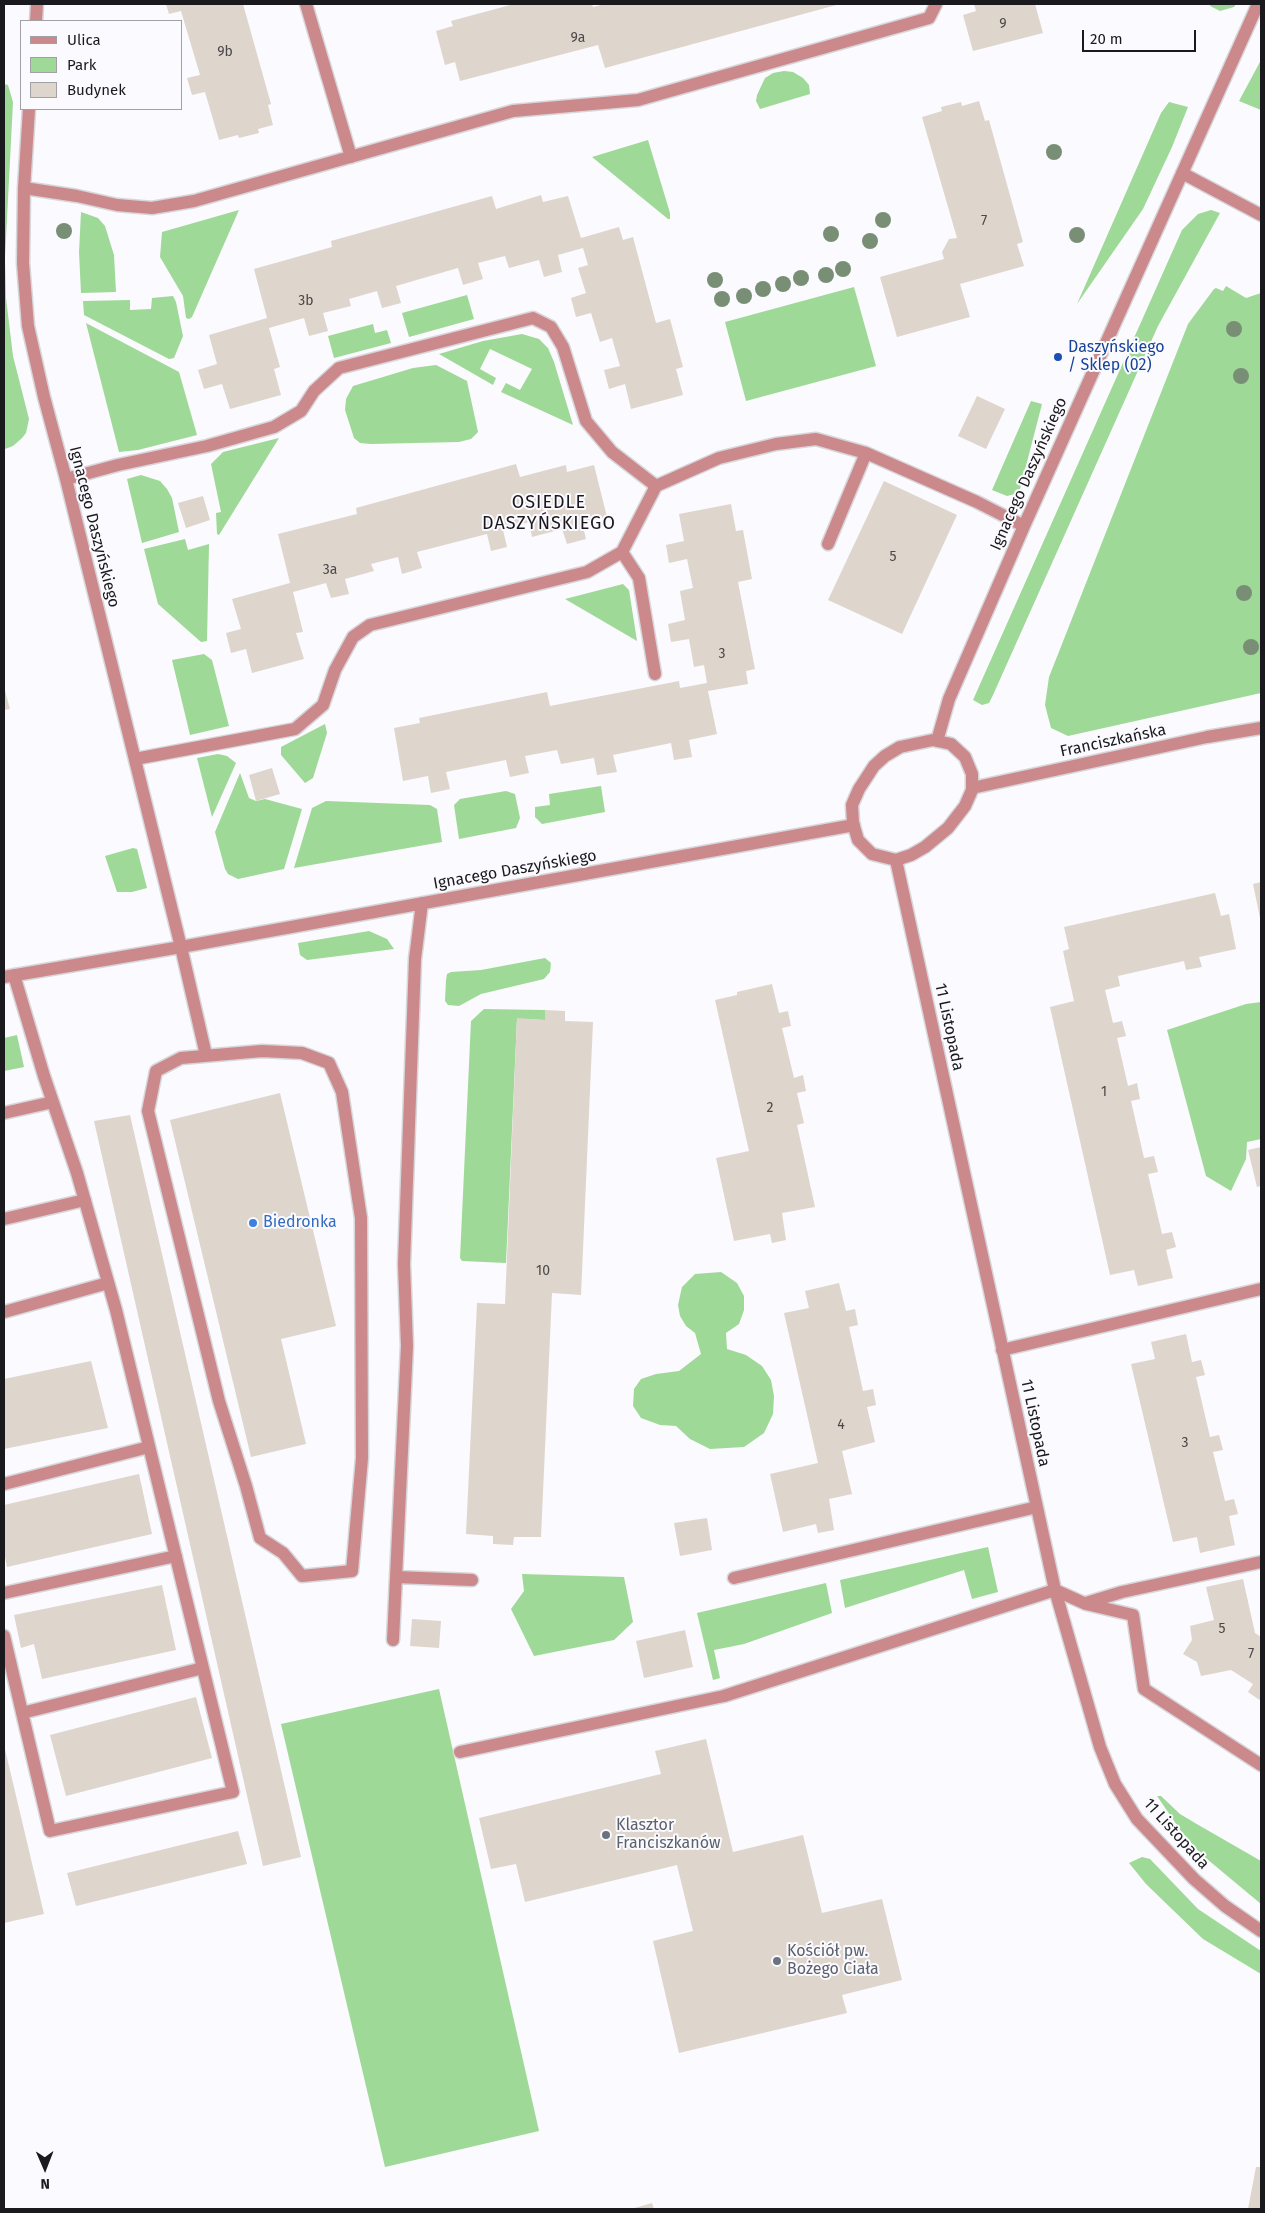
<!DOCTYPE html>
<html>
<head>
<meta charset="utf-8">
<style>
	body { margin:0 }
	#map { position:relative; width:1265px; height:2213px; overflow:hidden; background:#fbfafe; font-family:"Fira Sans",sans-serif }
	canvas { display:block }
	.frame { position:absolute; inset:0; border:5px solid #1a191d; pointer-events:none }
	.legend { position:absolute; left:20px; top:20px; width:162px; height:90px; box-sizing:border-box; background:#fbfafe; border:1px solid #a1a0a4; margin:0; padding:6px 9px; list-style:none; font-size:15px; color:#1a191d }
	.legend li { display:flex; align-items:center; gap:10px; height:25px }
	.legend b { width:25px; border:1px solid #a1a0a4 }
	.north { position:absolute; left:20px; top:2143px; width:50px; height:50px; -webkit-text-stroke:4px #fbfafe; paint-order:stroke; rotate:179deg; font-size:14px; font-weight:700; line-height:20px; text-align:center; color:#1a191d }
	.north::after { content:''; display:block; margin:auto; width:18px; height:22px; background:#1a191d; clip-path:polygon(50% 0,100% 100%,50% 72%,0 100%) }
	.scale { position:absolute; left:1082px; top:30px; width:114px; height:22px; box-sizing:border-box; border:2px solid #1a191d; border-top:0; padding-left:6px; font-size:15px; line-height:18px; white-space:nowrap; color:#1a191d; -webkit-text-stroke:4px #fbfafe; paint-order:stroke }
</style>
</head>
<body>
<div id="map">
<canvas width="1265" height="2213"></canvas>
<div class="frame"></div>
<ul class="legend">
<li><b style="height:6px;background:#cc898b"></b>Ulica</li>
<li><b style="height:14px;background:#9ed997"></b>Park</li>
<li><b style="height:14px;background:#ded5cd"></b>Budynek</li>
</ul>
<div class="north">N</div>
<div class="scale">20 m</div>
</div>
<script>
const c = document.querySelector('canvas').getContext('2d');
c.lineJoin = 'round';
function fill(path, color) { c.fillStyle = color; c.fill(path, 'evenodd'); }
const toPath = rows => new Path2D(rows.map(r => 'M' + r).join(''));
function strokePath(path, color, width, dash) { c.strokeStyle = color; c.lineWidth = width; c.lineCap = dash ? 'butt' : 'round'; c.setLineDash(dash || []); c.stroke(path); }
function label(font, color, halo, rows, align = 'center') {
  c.font = font + ' "Fira Sans",sans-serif'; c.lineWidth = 4; c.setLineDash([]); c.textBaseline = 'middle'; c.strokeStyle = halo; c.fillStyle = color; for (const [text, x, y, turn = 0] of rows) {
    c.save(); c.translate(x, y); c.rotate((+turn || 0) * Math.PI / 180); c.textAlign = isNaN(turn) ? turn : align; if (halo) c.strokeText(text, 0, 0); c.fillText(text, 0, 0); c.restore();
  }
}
fill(toPath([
	[1211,4,1236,4,1234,7,1220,11,1210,6],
	[1261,60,1261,110,1239,101],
	[784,71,793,72,803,78,809,85,810,94,760,109,756,101,757,95,765,78,773,73],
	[4,84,8,85,13,102,5,258,6,298,13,356,29,419,26,433,22,438,13,446,5,449,4,439],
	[1169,102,1188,107,1172,147,1143,209,1077,304,1161,113],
	[648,140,670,213,670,219,668,219,592,157],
	[239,210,192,317,189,319,186,318,183,296,160,257,162,232],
	[1211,210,1220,213,1158,326,993,695,989,703,982,705,973,700,1182,230,1198,214],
	[81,212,98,218,105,226,114,255,116,292,81,293,79,252],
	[1226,286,1246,298,1261,293,1261,693,1068,736,1051,728,1045,705,1049,677,1188,324,1214,289,1216,288,1223,291],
	[854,287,876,366,746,401,725,322],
	[467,295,474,319,409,337,402,313],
	[173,296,176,302,183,336,174,358,169,359,84,315,83,301,130,300,130,310,151,309,152,298],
	[86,323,179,372,197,435,138,450,119,452],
	[373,324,375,333,387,330,391,343,334,358,328,336],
	[522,334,539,339,548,348,554,362,573,425,501,392,506,383,520,390,532,369,490,349,480,369,496,378,493,385,439,354,483,341],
	[436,365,467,381,478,432,471,439,459,442,371,444,360,443,354,438,345,410,346,399,353,386,413,368],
	[1031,401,1042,404,1019,493,1007,496,992,490],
	[279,438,219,535,217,534,216,513,221,512,211,464,223,452],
	[141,475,160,481,167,489,172,498,179,532,142,543,127,479],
	[185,539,188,550,209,544,207,641,201,642,158,604,144,549],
	[623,584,629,590,637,641,565,599],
	[204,654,212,660,229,726,190,735,172,660],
	[325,724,327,733,313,778,305,783,281,755,281,747],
	[218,754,227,756,236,763,212,817,197,758],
	[240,773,249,798,256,801,265,799,302,809,284,869,238,879,228,874,225,869,215,832],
	[601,786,605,812,542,824,535,817,535,807,550,805,549,794],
	[506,791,515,794,520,818,516,828,459,839,454,805,460,799],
	[326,801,430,805,437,809,442,842,294,868,312,808],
	[133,848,137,849,147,888,132,892,117,892,105,856],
	[369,931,387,939,394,949,307,960,300,955,298,943],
	[545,958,551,963,550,972,544,979,481,994,459,1006,448,1005,445,1001,446,980,447,974,451,972,481,970],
	[1261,1002,1261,1139,1247,1142,1246,1159,1231,1191,1206,1176,1167,1030,1246,1004],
	[484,1009,545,1010,545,1020,517,1019,506,1263,462,1261,460,1258,471,1021],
	[17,1035,24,1067,4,1071,4,1038],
	[721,1272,737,1283,744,1296,744,1310,739,1324,726,1333,727,1349,746,1355,762,1366,771,1380,774,1396,773,1414,764,1433,744,1447,710,1449,690,1439,676,1426,660,1425,641,1418,633,1406,634,1389,641,1379,656,1374,679,1371,701,1354,695,1333,686,1326,680,1316,678,1305,682,1287,695,1274],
	[988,1547,998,1592,972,1599,964,1570,845,1608,840,1580],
	[522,1574,624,1577,633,1622,614,1640,534,1656,511,1609,524,1591],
	[826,1583,832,1613,744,1644,714,1650,720,1678,713,1680,697,1613],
	[439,1689,539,2131,385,2167,281,1724],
	[1157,1796,1161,1796,1180,1814,1195,1823,1261,1861,1261,1904,1201,1854,1181,1831],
	[1142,1857,1150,1859,1198,1909,1261,1951,1261,1974,1203,1939,1146,1884,1129,1863]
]), '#9ed997');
fill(toPath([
	[166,4,243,4,271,104,268,105,273,125,258,129,259,133,239,138,238,135,219,140,205,92,192,95,187,78,200,75,181,11,169,14],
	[514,4,592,4,593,7,605,4,840,4,605,68,598,45,460,81,455,62,445,65,436,31,453,26,451,21],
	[974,4,1035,4,1043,33,973,51,963,15,976,11],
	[979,101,985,121,989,120,1023,242,1017,244,1024,266,960,284,970,317,897,337,880,277,944,259,942,252,949,239,957,238,922,117,942,111,941,107,961,102,962,106],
	[541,195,543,202,568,196,581,238,619,227,623,240,633,237,656,323,670,319,683,367,676,369,683,395,631,409,625,384,609,389,604,370,620,366,612,338,600,342,591,313,576,317,571,298,586,293,578,268,588,265,583,248,558,255,562,272,544,277,539,260,509,268,505,256,478,263,483,279,463,285,458,268,396,286,401,303,382,308,377,291,349,299,351,306,323,313,328,331,309,336,304,318,269,328,280,367,274,369,281,395,230,409,222,384,204,389,198,370,217,364,209,335,267,318,254,269,332,247,331,241,492,196,496,209],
	[977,396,1005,409,986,449,958,436],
	[516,464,520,477,566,465,567,472,594,465,607,517,582,523,586,539,567,544,562,529,532,537,529,522,503,530,507,547,491,551,487,534,417,552,422,568,402,574,398,557,371,564,374,571,345,579,349,594,331,598,326,583,293,592,303,632,296,633,304,659,252,673,246,649,231,653,226,633,241,629,232,599,290,583,278,534,357,514,356,508],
	[884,481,957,515,902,634,828,600],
	[203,496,210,520,186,528,178,503],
	[731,504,736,531,743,530,752,579,738,582,755,669,746,671,748,684,708,691,717,734,689,740,692,757,674,760,671,743,613,755,617,772,597,775,594,758,561,764,557,750,525,756,529,773,510,777,506,760,446,772,450,789,431,793,428,776,403,781,394,728,420,723,419,718,547,692,550,706,679,681,680,688,707,683,704,665,694,667,689,639,671,642,668,624,685,620,680,591,693,588,687,559,669,563,666,545,684,541,679,514],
	[4,687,10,709,4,710],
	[272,768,280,794,256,801,249,775],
	[1261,882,1261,918,1260,918,1253,884],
	[1215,893,1221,916,1229,914,1236,949,1199,957,1202,967,1186,970,1184,961,1118,976,1120,986,1105,990,1113,1023,1122,1021,1126,1036,1117,1038,1128,1086,1137,1083,1140,1099,1131,1101,1144,1158,1154,1156,1158,1172,1148,1174,1162,1234,1172,1232,1176,1247,1166,1250,1173,1278,1138,1286,1134,1270,1110,1275,1050,1007,1074,1001,1063,951,1069,949,1064,927],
	[772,984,779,1013,788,1011,791,1026,782,1028,794,1078,803,1075,806,1091,797,1093,804,1123,797,1125,815,1207,782,1213,786,1240,772,1243,770,1234,734,1241,716,1158,749,1151,715,1000,737,995,737,992],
	[545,1010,565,1011,565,1021,593,1022,581,1295,552,1293,541,1537,514,1537,513,1545,493,1544,493,1536,466,1534,477,1303,505,1304,517,1018,545,1020],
	[280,1093,336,1326,281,1339,306,1444,251,1457,170,1120],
	[130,1115,301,1857,263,1866,94,1121],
	[1261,1147,1261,1186,1257,1187,1248,1150],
	[839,1283,846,1311,855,1309,858,1325,849,1327,863,1391,873,1389,876,1405,867,1407,875,1442,842,1451,852,1494,829,1499,834,1530,818,1533,816,1524,783,1532,770,1474,818,1463,784,1313,809,1308,805,1291],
	[1186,1334,1192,1362,1201,1360,1205,1375,1196,1377,1210,1437,1219,1435,1223,1450,1213,1452,1225,1501,1234,1499,1238,1514,1229,1516,1235,1545,1200,1553,1197,1537,1173,1542,1131,1364,1155,1359,1151,1342],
	[91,1361,108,1428,4,1449,4,1379],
	[139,1474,152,1534,7,1567,4,1552,4,1505],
	[707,1518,712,1550,680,1556,674,1523],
	[1243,1579,1255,1633,1261,1637,1261,1701,1248,1692,1253,1684,1231,1670,1201,1676,1197,1662,1183,1654,1192,1640,1190,1626,1214,1620,1206,1587],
	[162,1585,176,1650,42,1679,34,1644,21,1648,14,1615],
	[412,1619,441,1621,439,1648,410,1646],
	[685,1630,693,1667,644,1678,636,1641],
	[196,1697,212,1758,66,1796,50,1735],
	[706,1739,733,1852,803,1835,822,1913,882,1899,902,1980,842,1995,847,2013,679,2053,653,1941,693,1931,677,1865,525,1902,516,1864,491,1869,479,1818,661,1774,655,1751],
	[4,1745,44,1914,4,1923],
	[238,1831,247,1864,76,1906,67,1873],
	[1256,2167,1261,2167,1261,2209,1248,2209],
	[652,2203,654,2209,631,2209]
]), '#ded5cd');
const minor = toPath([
	[306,4,351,157],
	[36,21,37,4],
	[29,109,24,188,23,263,28,326,44,397,66,479,181,947,206,1055],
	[1182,173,1261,215],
	[24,188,77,196,117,205,152,208,194,201,513,111,638,100,929,18,936,4],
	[66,479,118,465,207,446,274,427,301,411,314,391,339,368,533,318,551,327,563,347,586,421,612,452,656,486,622,552,587,572,370,625,353,637,335,670,323,705,295,729,135,759],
	[656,486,719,458,776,444,816,439,866,453],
	[828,544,866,453,977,502,1024,526],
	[622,552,639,578,655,674],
	[933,740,951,744,965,757,972,774,972,790,965,806,948,828,925,847,911,855,896,860,872,854,858,840,853,823,852,805,859,789,874,766,885,756,900,747,933,740],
	[937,741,949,699,1024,526,1258,4],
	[972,788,1207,737,1261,728],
	[896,860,1055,1590,1100,1747,1115,1784,1137,1819,1194,1879,1225,1906,1261,1931],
	[4,977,181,947,854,825],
	[262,1051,302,1053,329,1063,342,1092,361,1218,362,1458,352,1571,302,1576,283,1553,260,1538,246,1486,219,1401,148,1111,156,1071,181,1058,262,1051],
	[4,1113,53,1102],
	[4,1219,85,1200],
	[4,1312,108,1283],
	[1002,1350,1261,1289],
	[4,1484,149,1447],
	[396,1577,472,1580],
	[734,1578,1037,1507],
	[4,1593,176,1556],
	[1086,1603,1122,1592,1261,1562],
	[4,1636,50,1831,233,1792,116,1310,77,1173,44,1076,14,975],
	[393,1640,407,1346,404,1264,415,959,422,903],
	[22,1713,203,1668],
	[460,1752,724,1696,1055,1590,1086,1604,1133,1615,1144,1689,1261,1765]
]);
strokePath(minor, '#d7d6da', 15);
strokePath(minor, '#cc898b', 12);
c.fillStyle = '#788f76';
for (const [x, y] of [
	[1054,152],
	[883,220],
	[64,231],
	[831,234],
	[1077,235],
	[870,241],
	[843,269],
	[826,275],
	[801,278],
	[715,280],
	[783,284],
	[763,289],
	[744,296],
	[722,299],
	[1234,329],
	[1241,376],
	[1244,593],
	[1251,647]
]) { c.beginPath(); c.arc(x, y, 8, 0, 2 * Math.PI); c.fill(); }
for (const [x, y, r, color] of [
	[1058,357,5,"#1a4fb4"],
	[253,1223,5,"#3f7fe0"],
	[606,1835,5,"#6b7280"],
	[777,1961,5,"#6b7280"]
]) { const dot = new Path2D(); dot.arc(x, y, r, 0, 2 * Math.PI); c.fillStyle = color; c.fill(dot); strokePath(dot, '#fbfafe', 2); }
label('14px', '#4b4849', null, [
	["9",1003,24],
	["9a",578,38],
	["9b",225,52],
	["7",984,221],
	["3b",306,301],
	["5",893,557],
	["3a",330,570],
	["3",722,654],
	["1",1104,1092],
	["2",770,1108],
	["10",543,1271],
	["4",841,1425],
	["3",1185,1443],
	["5",1222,1629],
	["7",1251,1654]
]);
label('16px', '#164399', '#fbfafe', [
	["Daszyńskiego",1068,348],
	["/ Sklep (02)",1068,366]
], 'left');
label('16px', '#1a191d', '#fbfafe', [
	["Ignacego Daszyńskiego",1029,474,-66],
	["Ignacego Daszyńskiego",94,527,76],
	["Franciszkańska",1113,741,-12],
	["Ignacego Daszyńskiego",515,870,-10],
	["11 Listopada",949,1027,78],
	["11 Listopada",1035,1423,78],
	["11 Listopada",1176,1834,48]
]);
label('16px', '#366cbe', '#fbfafe', [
	["Biedronka",263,1223]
], 'left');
label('16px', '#5b616d', '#fbfafe', [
	["Klasztor",616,1826],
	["Franciszkanów",616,1844],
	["Kościół pw.",787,1952],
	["Bożego Ciała",787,1970]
], 'left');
c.letterSpacing = '1px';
label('18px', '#1a191d', '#fbfafe', [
	["OSIEDLE",549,503],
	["DASZYŃSKIEGO",549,524]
]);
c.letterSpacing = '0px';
</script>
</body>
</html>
